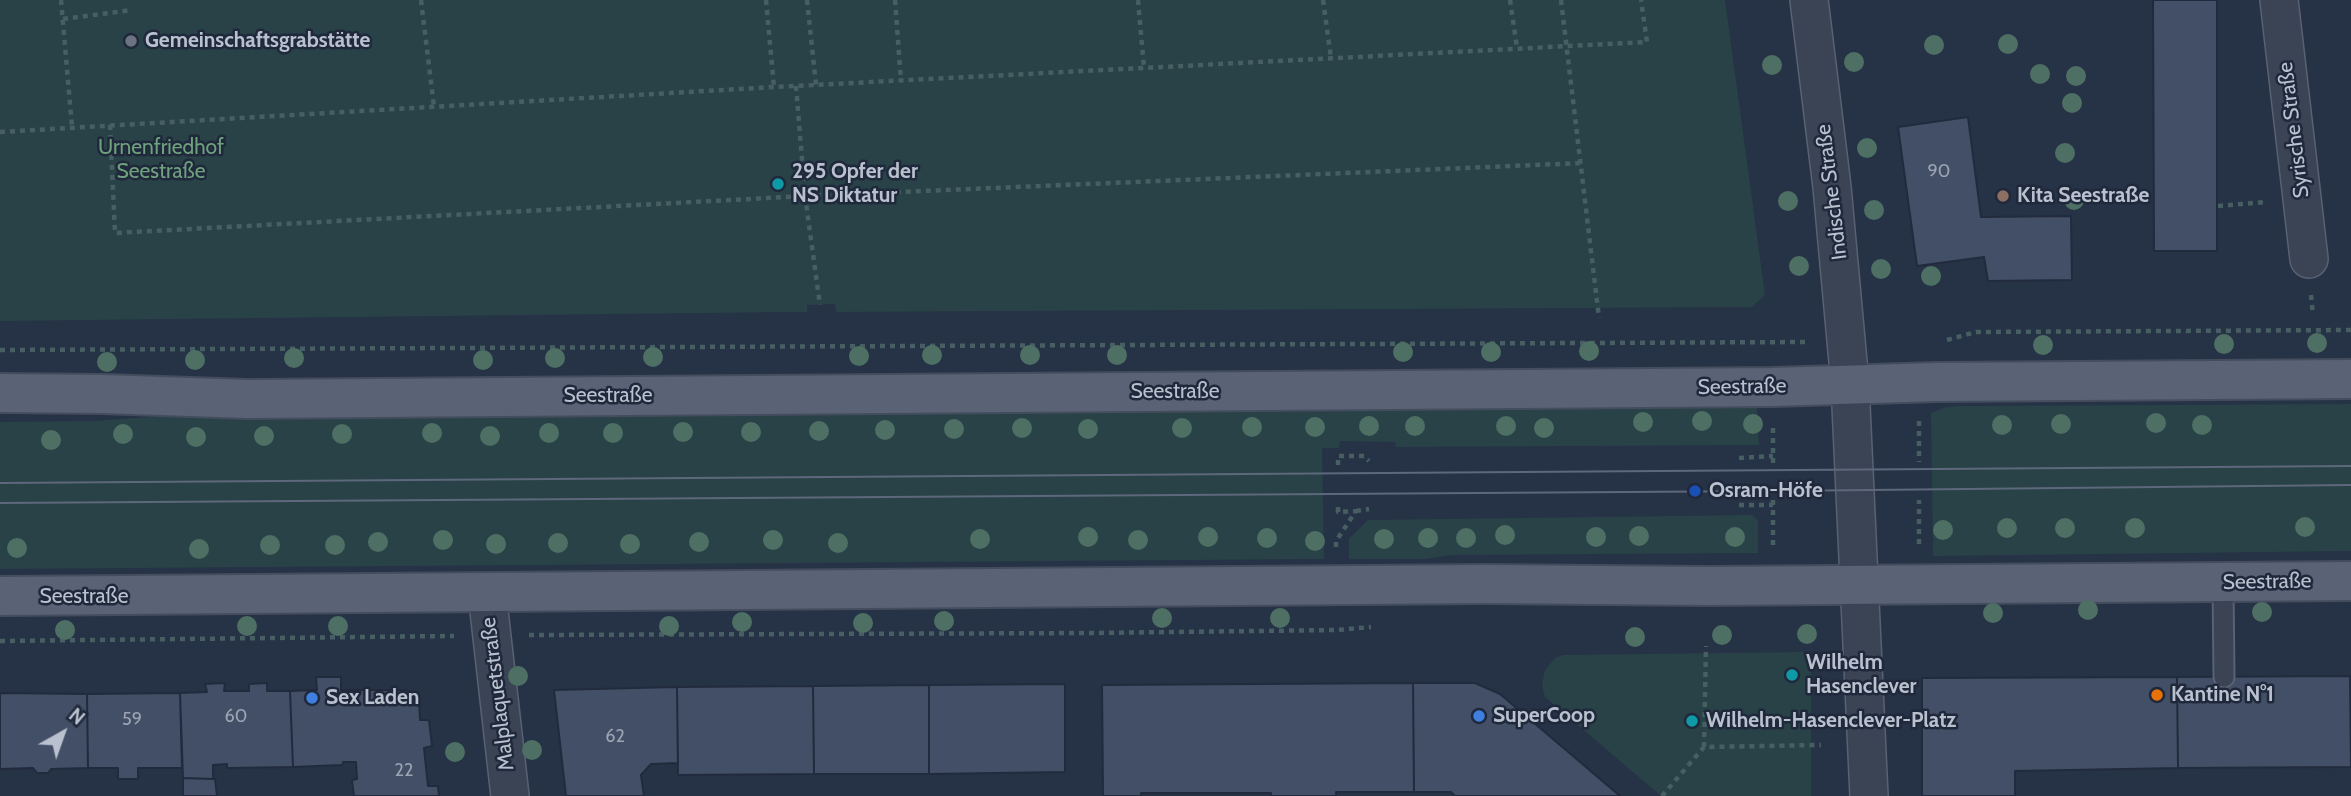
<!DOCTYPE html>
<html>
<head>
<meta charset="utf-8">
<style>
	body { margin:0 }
	#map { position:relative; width:2351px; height:796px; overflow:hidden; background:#263246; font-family:Cabin,sans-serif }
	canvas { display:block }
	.north { position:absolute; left:28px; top:698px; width:70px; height:70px; -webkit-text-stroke:5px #1f293b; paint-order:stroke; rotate:40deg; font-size:19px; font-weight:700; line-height:28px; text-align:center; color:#b9c0ce }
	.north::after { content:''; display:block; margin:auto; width:24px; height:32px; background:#b9c0ce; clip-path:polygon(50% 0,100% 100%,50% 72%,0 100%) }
</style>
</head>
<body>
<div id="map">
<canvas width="2351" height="796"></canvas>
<div class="north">N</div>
</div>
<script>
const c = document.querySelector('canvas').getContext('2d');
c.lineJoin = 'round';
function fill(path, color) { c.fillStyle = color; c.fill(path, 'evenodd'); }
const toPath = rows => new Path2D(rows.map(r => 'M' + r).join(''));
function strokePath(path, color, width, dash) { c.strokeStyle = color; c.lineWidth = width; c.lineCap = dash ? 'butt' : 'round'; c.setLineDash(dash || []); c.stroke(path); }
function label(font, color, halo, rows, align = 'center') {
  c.font = font + ' Cabin,sans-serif'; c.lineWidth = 5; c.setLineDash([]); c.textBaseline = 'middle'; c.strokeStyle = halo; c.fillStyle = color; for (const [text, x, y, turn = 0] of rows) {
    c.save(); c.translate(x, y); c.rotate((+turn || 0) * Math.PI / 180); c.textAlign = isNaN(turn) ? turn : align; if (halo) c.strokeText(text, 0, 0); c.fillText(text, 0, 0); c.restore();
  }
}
fill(toPath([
	[0,0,1725,0,1765,295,1752,307,836,312,835,304,807,305,807,312,788,312,0,321],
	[2351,404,2351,551,1933,556,1931,413,1946,407,1961,406],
	[1757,406,1759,445,1396,447,1395,442,1340,441,1339,448,1322,448,1324,559,0,569,0,422,96,421,148,417],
	[1752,515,1758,521,1758,553,1450,555,1426,559,1349,559,1349,539,1368,520],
	[1805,652,1811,657,1811,796,1661,796,1545,697,1542,685,1545,670,1555,658,1563,655]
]), '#284247');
const building = toPath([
	[2153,0,2217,0,2217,251,2154,251,2153,0],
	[1968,117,1981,217,2071,216,2072,280,1988,281,1984,257,1917,266,1898,127,1968,117],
	[2350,676,2351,767,2178,768,2177,677,2350,676],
	[316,677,341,677,341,690,407,690,419,700,420,720,429,720,432,746,424,748,428,786,438,786,439,796,354,796,352,780,357,779,356,762,343,762,342,765,293,767,290,691,317,690,316,677],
	[2177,677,2178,768,2015,771,2015,796,1922,796,1922,678,2177,677],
	[225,683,224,691,249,691,249,684,267,683,267,691,290,691,293,767,227,768,227,764,213,765,213,779,183,778,180,693,207,692,205,684,225,683],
	[1413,683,1414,792,1336,792,1336,796,1271,796,1271,793,1141,793,1141,796,1103,796,1102,685,1413,683],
	[1413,683,1475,683,1500,694,1620,796,1455,796,1451,792,1414,792,1413,683],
	[1065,684,1065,772,929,774,929,685,1065,684],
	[929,685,929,774,814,774,813,686,929,685],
	[813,686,814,774,678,775,677,687,813,686],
	[677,687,678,763,651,764,641,775,644,796,566,796,554,690,677,687],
	[0,693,87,694,88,768,51,769,48,773,37,773,33,768,0,769,0,693],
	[180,693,182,768,138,768,138,779,118,779,118,768,88,768,87,694,180,693],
	[183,778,215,779,217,796,183,796,183,778]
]);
fill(building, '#434f66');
strokePath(building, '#212b3d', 2);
const lane = toPath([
	[2223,583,2224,677]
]);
const street = toPath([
	[1809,0,1832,187,1850,384,1869,796],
	[2279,0,2309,259],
	[487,593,510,796]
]);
const primary = toPath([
	[0,393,103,394,248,399,1773,387,1937,382,2351,379],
	[0,596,1485,584,1709,586,2351,581]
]);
strokePath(lane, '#596272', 23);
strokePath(street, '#596272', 40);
strokePath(primary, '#444d5e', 42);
strokePath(toPath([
	[61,0,72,127],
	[421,0,434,107],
	[766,0,774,87],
	[807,0,816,85],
	[895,0,901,81],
	[1138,0,1144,68],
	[1323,0,1331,58],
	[1510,0,1517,48],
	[1561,0,1599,318],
	[63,19,132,10],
	[796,86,805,196,820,305],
	[110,125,115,233,805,196,1582,163],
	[0,132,774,87,1647,42,1641,0],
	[2218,206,2266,202],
	[2311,295,2313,315],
	[1947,340,1976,332,2351,330],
	[0,350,1809,342],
	[1919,421,1919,462],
	[1739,458,1773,456],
	[1773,463,1773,425],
	[1338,465,1338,456,1364,456,1369,461],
	[1773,500,1773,548],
	[1739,505,1773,505],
	[1356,511,1369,509],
	[1919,544,1919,500],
	[1336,547,1336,541,1356,511,1338,512,1338,503],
	[529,635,1090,633,1337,630,1371,627],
	[0,641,454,636],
	[1704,747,1706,646],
	[1662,796,1704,747,1821,745]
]), '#475f62', 4.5, [5, 5]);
strokePath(lane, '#3b4455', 19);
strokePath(street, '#3b4455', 37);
strokePath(primary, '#596375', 38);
strokePath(toPath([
	[0,483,2351,466],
	[0,503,1773,491,2351,485]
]), '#5d687c', 2);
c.fillStyle = '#4e6f64';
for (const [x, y] of [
	[2008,44],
	[1934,45],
	[1854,62],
	[1772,65],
	[2040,74],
	[2076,76],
	[2072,103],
	[1867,148],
	[2065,153],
	[2074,200],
	[1788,201],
	[1874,210],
	[1799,266],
	[1881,269],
	[1931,276],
	[2317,343],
	[2224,344],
	[2043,345],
	[1589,351],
	[1403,352],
	[1491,352],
	[932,355],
	[1030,355],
	[1117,355],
	[859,356],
	[653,357],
	[294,358],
	[555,358],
	[195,360],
	[483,360],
	[107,362],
	[1702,421],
	[1643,422],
	[2156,423],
	[1753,424],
	[2061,424],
	[2002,425],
	[2202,425],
	[1369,426],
	[1415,426],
	[1506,426],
	[1252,427],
	[1315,427],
	[1022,428],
	[1182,428],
	[1544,428],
	[954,429],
	[1088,429],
	[885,430],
	[819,431],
	[683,432],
	[751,432],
	[432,433],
	[549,433],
	[613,433],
	[123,434],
	[342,434],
	[264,436],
	[490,436],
	[196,437],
	[51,440],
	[2305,527],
	[2007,528],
	[2065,528],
	[2135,528],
	[1943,530],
	[1505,535],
	[1639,536],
	[1088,537],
	[1208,537],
	[1596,537],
	[1735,537],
	[1267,538],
	[1428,538],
	[1466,538],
	[980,539],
	[1384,539],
	[443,540],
	[773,540],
	[1138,540],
	[1315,541],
	[378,542],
	[699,542],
	[558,543],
	[838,543],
	[496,544],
	[630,544],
	[270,545],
	[335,545],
	[17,548],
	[199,549],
	[2088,610],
	[2262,612],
	[1993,613],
	[1162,618],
	[1280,618],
	[944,621],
	[742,622],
	[863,623],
	[247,626],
	[338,626],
	[669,626],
	[65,630],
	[1807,634],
	[1722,635],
	[1635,637],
	[518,676],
	[532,750],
	[455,752]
]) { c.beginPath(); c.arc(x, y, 10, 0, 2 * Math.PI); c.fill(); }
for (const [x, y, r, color] of [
	[131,41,7,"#6b7280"],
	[778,184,7,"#0f9aa8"],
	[2003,196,7,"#8d6e63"],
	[1695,491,7,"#1a4fb4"],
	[1792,675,7,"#0f9aa8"],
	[2157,695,7,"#e8710a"],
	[312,698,7,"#3f7fe0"],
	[1479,716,7,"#3f7fe0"],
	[1692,721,7,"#0f9aa8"]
]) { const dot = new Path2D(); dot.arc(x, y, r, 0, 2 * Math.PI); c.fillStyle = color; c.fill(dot); strokePath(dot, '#1f293b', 2.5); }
label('18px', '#9ca4b4', null, [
	["90",1939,172],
	["60",236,717],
	["59",132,720],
	["62",615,737],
	["22",404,771]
]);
label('bold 21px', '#b9c0ce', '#1f293b', [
	["Gemeinschaftsgrabstätte",145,41],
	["295 Opfer der",792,172],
	["NS Diktatur",792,196],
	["Kita Seestraße",2017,196],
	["Osram-Höfe",1709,491],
	["Wilhelm",1806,663],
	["Hasenclever",1806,687],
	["Kantine N°1",2171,695],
	["Sex Laden",326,698],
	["SuperCoop",1493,716],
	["Wilhelm-Hasenclever-Platz",1706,721]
], 'left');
label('21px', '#b9c0ce', '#1f293b', [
	["Syrische Straße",2294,130,-97],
	["Indische Straße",1832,192,-97],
	["Seestraße",1742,387,-1],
	["Seestraße",1175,392],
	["Seestraße",608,396],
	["Seestraße",2267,582,-1],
	["Seestraße",84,597],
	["Malplaquetstraße",498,694,-97]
]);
label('21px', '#6ea17c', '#1f293b', [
	["Urnenfriedhof",161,148],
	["Seestraße",161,172]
]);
</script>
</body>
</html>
